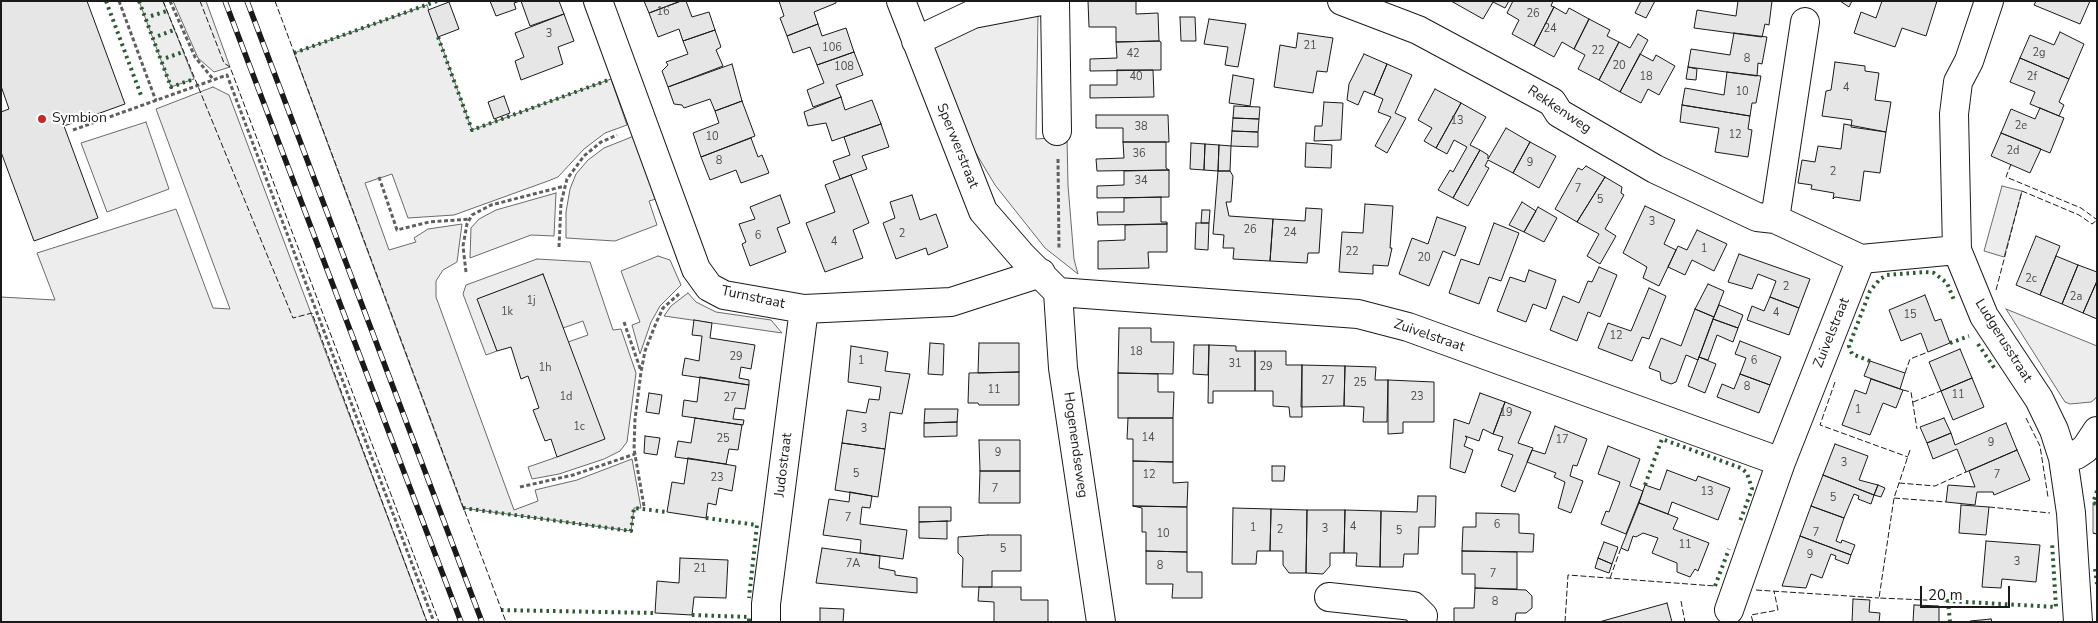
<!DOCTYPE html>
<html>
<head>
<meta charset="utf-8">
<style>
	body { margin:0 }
	#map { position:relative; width:2098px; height:623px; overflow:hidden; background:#fff; font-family:"Nunito Sans",sans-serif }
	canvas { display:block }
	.frame { position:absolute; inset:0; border:2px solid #1a1a1a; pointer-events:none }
	.scale { position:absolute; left:1920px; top:586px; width:90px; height:22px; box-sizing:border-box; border:2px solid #1a1a1a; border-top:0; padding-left:6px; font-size:15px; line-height:18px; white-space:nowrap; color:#1a1a1a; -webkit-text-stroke:4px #fff; paint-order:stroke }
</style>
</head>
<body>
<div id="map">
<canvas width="2098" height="623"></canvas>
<div class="frame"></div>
<div class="scale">20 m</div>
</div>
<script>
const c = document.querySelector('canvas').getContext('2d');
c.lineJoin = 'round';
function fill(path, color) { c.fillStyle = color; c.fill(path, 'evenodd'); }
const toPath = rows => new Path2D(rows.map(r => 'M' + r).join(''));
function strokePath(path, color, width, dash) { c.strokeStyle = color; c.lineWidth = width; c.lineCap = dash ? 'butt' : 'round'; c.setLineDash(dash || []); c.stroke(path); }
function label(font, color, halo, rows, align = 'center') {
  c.font = font + ' "Nunito Sans",sans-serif'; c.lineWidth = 4; c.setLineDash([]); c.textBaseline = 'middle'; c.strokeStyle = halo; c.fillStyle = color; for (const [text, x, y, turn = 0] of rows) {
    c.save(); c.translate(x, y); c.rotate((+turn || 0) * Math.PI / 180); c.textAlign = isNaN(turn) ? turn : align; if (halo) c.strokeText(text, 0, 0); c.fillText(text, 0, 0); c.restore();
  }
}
const built = toPath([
	[139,1,163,1,194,79,171,87,139,1],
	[173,1,206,1,230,67,214,72,198,58,173,1],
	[427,5,472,130,611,79,627,125,605,133,584,149,558,177,548,181,454,215,408,218,392,174,365,183,389,250,416,242,414,238,428,229,462,224,457,262,443,270,436,281,436,297,514,510,538,501,535,490,577,480,632,459,641,508,634,508,631,531,463,508,294,53,427,5],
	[1038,15,1036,139,1067,137,1068,185,1074,259,1078,274,1045,248,995,185,964,133,932,44,985,23,1038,15],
	[213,87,229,95,427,622,1,622,1,297,55,300,37,253,176,209,213,308,230,309,156,109,213,87],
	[146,122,169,189,107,212,81,143,146,122],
	[634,136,656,199,649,201,657,225,615,241,566,238,566,212,570,189,576,174,588,160,604,148,634,136],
	[2002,186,2022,191,2004,257,1984,251,2002,186],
	[556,193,554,236,531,235,470,258,471,228,479,219,496,210,556,193],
	[658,256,670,260,681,285,660,306,651,322,640,354,632,325,640,322,621,271,658,256],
	[537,259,590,262,613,330,621,329,636,373,627,442,620,451,604,459,559,474,532,479,528,467,557,457,568,342,588,335,583,321,563,328,543,274,478,299,497,351,486,355,463,294,466,285,537,259],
	[688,293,696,302,716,312,771,320,782,333,664,316,671,306,688,293],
	[2006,309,2097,346,2097,396,2095,399,2091,402,2070,404,2065,402,2006,309],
	[2093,503,2097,504,2097,534,2093,533,2093,503]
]);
fill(built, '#ededed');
strokePath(built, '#6a6a6a', 1);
const building = toPath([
	[1,1,87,1,125,104,64,126,98,218,34,241,1,152,1,112,9,109,1,86,1,1],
	[490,1,520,1,514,3,516,9,496,16,490,1],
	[521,1,559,1,564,14,530,26,521,1],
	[644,1,681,1,649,13,644,1],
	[681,1,686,1,692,17,709,12,715,30,683,41,679,29,658,37,649,13,681,1],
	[779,1,836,1,836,3,814,12,818,24,787,36,780,18,784,16,779,1],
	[1088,1,1136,1,1136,14,1158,13,1159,41,1116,42,1116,27,1089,27,1088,1],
	[1451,1,1509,1,1505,8,1493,2,1483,19,1451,1],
	[1513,1,1553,1,1551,6,1554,7,1534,46,1512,34,1519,20,1507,13,1513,1],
	[1641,1,1655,1,1646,18,1635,13,1641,1],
	[1738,1,1772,1,1769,25,1765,24,1762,37,1694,28,1697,10,1736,16,1738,1],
	[1840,1,1852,1,1849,7,1840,1],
	[1882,1,1937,1,1926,36,1902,28,1895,47,1854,33,1861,12,1876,18,1882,1],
	[2036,1,2090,1,2080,24,2034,5,2036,1],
	[449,2,459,29,438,37,428,10,449,2],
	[1554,7,1566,14,1569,8,1589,19,1574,49,1562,42,1554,57,1534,46,1554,7],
	[564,14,574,41,558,47,563,64,521,80,515,61,524,57,515,33,564,14],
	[1180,17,1195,17,1196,41,1181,41,1180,17],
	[1209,19,1246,24,1238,67,1225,65,1228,47,1204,44,1209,19],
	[1589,19,1610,30,1607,36,1619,42,1599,80,1578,69,1585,55,1574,49,1589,19],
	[818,24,822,36,846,28,854,52,817,65,810,47,793,53,787,36,818,24],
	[715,30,721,47,716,50,723,66,668,87,662,71,668,65,666,62,688,54,683,41,715,30],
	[2060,32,2084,44,2069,79,2020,58,2030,35,2054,45,2060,32],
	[1298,33,1333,38,1327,72,1317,71,1313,93,1274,87,1280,45,1296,48,1298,33],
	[1734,33,1767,37,1762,64,1758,63,1757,76,1688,67,1691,49,1730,55,1734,33],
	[1638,34,1648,40,1620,92,1599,80,1619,42,1630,48,1638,34],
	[1159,41,1161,42,1161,70,1090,71,1090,59,1117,58,1116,42,1159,41],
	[854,52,863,75,836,85,841,97,813,107,807,90,824,83,817,65,854,52],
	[1364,54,1387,64,1374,95,1364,91,1358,105,1347,100,1349,84,1364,54],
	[1640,54,1653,61,1656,55,1675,66,1659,95,1648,89,1641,103,1620,92,1640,54],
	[2020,58,2069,79,2059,102,2064,105,2059,116,2030,104,2035,92,2010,82,2020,58],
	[1835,62,1865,66,1865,71,1879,73,1875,100,1891,102,1886,132,1851,127,1852,120,1822,116,1826,91,1831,90,1835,62],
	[732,64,742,101,715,111,710,99,684,108,682,105,674,104,668,87,732,64],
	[1387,64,1412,75,1395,113,1406,118,1387,153,1375,146,1391,117,1378,112,1383,99,1374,95,1387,64],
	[1688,67,1697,69,1696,80,1686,79,1688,67],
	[1117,70,1153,70,1154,97,1090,98,1090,85,1117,85,1117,70],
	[1727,72,1761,76,1756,103,1752,103,1750,116,1682,105,1685,88,1724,95,1727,72],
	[1233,75,1254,79,1250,106,1229,103,1233,75],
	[1435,89,1461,103,1436,148,1424,141,1432,128,1418,120,1435,89],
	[504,96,510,113,494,119,488,102,504,96],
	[841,97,845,110,872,100,881,124,832,141,826,123,808,126,804,112,841,97],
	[742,101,755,136,701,157,693,133,719,123,715,111,742,101],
	[1324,102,1343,103,1341,140,1314,141,1315,126,1322,126,1324,102],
	[1461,103,1486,117,1470,145,1480,150,1453,198,1438,190,1450,170,1453,172,1467,147,1454,140,1447,154,1436,148,1461,103],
	[1682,105,1750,116,1748,129,1752,130,1748,157,1715,152,1719,128,1680,122,1682,105],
	[1234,106,1260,107,1259,119,1233,118,1234,106],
	[2040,108,2064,118,2050,153,2001,133,2011,109,2035,119,2040,108],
	[1096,115,1168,115,1169,142,1123,142,1123,128,1096,128,1096,115],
	[1233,118,1259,119,1258,132,1232,131,1233,118],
	[881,124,889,147,862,156,867,169,840,179,833,161,850,155,844,137,881,124],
	[1844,124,1886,132,1880,173,1864,171,1860,201,1835,197,1833,199,1834,193,1811,189,1812,185,1798,183,1802,160,1815,162,1818,146,1841,149,1844,124],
	[1506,128,1530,142,1513,173,1488,160,1485,166,1489,168,1468,206,1453,198,1480,150,1488,155,1488,159,1506,128],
	[1232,131,1258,132,1258,147,1231,146,1232,131],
	[2001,133,2041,149,2030,173,1991,156,2001,133],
	[751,138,758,157,762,155,769,173,741,183,736,170,710,180,701,157,751,138],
	[1123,142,1166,142,1166,168,1169,170,1097,171,1096,159,1124,158,1123,142],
	[1530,142,1556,156,1539,188,1513,173,1530,142],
	[1191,143,1205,144,1204,170,1190,169,1191,143],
	[1306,143,1332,145,1331,168,1305,167,1306,143],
	[1205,144,1219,145,1218,171,1204,170,1205,144],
	[1219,145,1231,146,1230,171,1218,171,1219,145],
	[1586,166,1605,177,1577,222,1555,209,1578,168,1582,170,1586,166],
	[1169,170,1169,197,1097,198,1097,186,1124,185,1124,171,1169,170],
	[1218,171,1230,171,1233,176,1231,202,1226,202,1229,216,1273,219,1270,261,1233,259,1234,248,1223,248,1224,235,1213,234,1218,171],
	[851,175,869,223,853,230,863,258,825,272,806,223,835,212,825,185,851,175],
	[1605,177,1622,187,1621,193,1624,195,1605,229,1616,236,1600,264,1587,256,1599,234,1577,222,1605,177],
	[780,195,790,223,777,228,786,252,750,266,742,244,746,242,739,224,755,219,750,207,780,195],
	[912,195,920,220,936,214,948,247,928,255,926,248,896,259,883,223,895,218,890,202,912,195],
	[1161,197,1161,222,1167,222,1167,224,1098,225,1097,212,1124,212,1124,198,1161,197],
	[1522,202,1536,211,1524,232,1509,225,1522,202],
	[1365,204,1393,206,1390,248,1392,248,1388,266,1373,265,1373,274,1339,272,1342,232,1363,233,1365,204],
	[1645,206,1675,220,1664,244,1676,250,1659,286,1643,278,1647,267,1623,253,1645,206],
	[1538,207,1557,218,1544,242,1524,232,1538,207],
	[1306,208,1322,209,1319,253,1308,253,1307,263,1270,261,1273,219,1305,221,1306,208],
	[1202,210,1210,210,1209,223,1201,223,1202,210],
	[1437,217,1466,227,1455,256,1443,251,1429,286,1399,274,1412,238,1428,244,1437,217],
	[1196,223,1209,223,1208,250,1195,249,1196,223],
	[1494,223,1519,233,1501,281,1489,277,1479,304,1449,293,1461,259,1479,265,1494,223],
	[1167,224,1167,252,1148,252,1149,268,1098,269,1098,241,1125,240,1125,225,1167,224],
	[1697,230,1727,244,1714,271,1692,260,1685,275,1668,267,1678,246,1687,250,1697,230],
	[2036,236,2060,246,2040,295,2016,285,2036,236],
	[1739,254,1810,279,1799,308,1770,297,1776,281,1758,274,1752,289,1728,282,1739,254],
	[2056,256,2078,265,2062,304,2040,295,2056,256],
	[2078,265,2097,272,2097,281,2083,313,2062,304,2078,265],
	[1599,267,1617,275,1600,317,1588,312,1577,341,1550,330,1563,296,1579,303,1588,281,1592,282,1599,267],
	[1529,270,1556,280,1546,309,1533,304,1526,322,1497,311,1510,277,1525,282,1529,270],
	[543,274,605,439,557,457,551,439,545,441,533,410,539,408,528,376,521,379,511,347,497,351,477,299,543,274],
	[2097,281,2097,319,2083,313,2097,281],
	[1708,284,1724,291,1714,317,1695,309,1708,284],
	[1649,288,1666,296,1649,339,1642,337,1632,361,1598,348,1608,323,1631,331,1649,288],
	[1925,295,1935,321,1941,319,1950,343,1928,352,1921,333,1901,341,1889,310,1925,295],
	[1770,297,1799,308,1789,335,1747,320,1752,306,1764,311,1770,297],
	[1719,305,1743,315,1738,328,1713,319,1719,305],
	[1695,309,1714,317,1698,360,1686,355,1676,382,1671,384,1661,380,1660,372,1649,368,1661,338,1681,346,1695,309],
	[1713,319,1738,328,1733,342,1717,335,1708,360,1699,357,1713,319],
	[694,320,712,323,710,338,755,345,751,369,741,367,739,378,749,380,749,385,682,375,685,358,699,361,702,336,692,335,694,320],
	[1119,328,1151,328,1151,342,1174,342,1173,374,1118,373,1119,328],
	[1740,341,1781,357,1770,385,1740,374,1746,358,1735,354,1740,341],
	[930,343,944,344,943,375,928,374,930,343],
	[979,343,1019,343,1019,372,978,373,979,343],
	[1194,345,1209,345,1208,375,1193,374,1194,345],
	[1209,345,1236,346,1236,351,1255,351,1255,391,1213,391,1213,403,1208,403,1209,345],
	[851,346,888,352,885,371,910,374,902,414,890,412,885,449,842,443,847,410,866,413,869,399,879,400,881,387,848,382,851,346],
	[1960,349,1972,378,1941,391,1929,362,1960,349],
	[1255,351,1286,351,1286,365,1302,365,1302,417,1290,417,1289,407,1273,406,1273,391,1255,391,1255,351],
	[1699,357,1716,364,1705,393,1688,386,1699,357],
	[1870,361,1905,373,1900,389,1864,376,1870,361],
	[1302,365,1345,366,1344,406,1301,407,1302,365],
	[1345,366,1376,367,1375,380,1388,380,1387,422,1363,422,1364,407,1344,406,1345,366],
	[1019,372,1019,405,979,405,978,403,968,403,969,373,1019,372],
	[1118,373,1158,374,1158,392,1174,392,1173,418,1118,418,1118,373],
	[1740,374,1770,385,1759,413,1717,397,1722,384,1734,389,1740,374],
	[700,377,749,385,745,409,735,408,733,419,744,420,743,425,682,416,684,400,697,402,700,377],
	[1972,378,1984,407,1953,420,1941,391,1972,378],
	[1871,379,1903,390,1896,408,1883,403,1870,435,1842,425,1855,390,1866,394,1871,379],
	[1388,380,1434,382,1434,422,1403,422,1403,433,1388,434,1388,380],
	[649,393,662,395,659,414,646,412,649,393],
	[1480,393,1505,402,1493,434,1483,429,1479,441,1465,436,1467,438,1464,446,1473,450,1465,473,1450,468,1454,419,1469,424,1480,393],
	[1505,402,1531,412,1518,443,1533,448,1515,492,1501,486,1513,455,1498,450,1503,437,1493,434,1505,402],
	[925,409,958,409,957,422,924,423,925,409],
	[695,418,742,425,738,450,729,449,726,464,675,457,678,441,691,443,695,418],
	[1128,418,1173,418,1173,462,1133,461,1133,439,1127,439,1128,418],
	[1944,418,1951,433,1927,443,1920,427,1944,418],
	[957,422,957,436,924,437,924,423,957,422],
	[2006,423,2017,450,1966,472,1957,449,1933,459,1927,443,1951,433,1955,445,2006,423],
	[1555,426,1587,439,1577,466,1573,465,1570,476,1583,481,1571,513,1558,508,1565,482,1554,477,1556,473,1527,462,1532,450,1545,454,1555,426],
	[645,436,660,438,657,455,644,453,645,436],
	[979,440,1020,440,1020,471,980,471,979,440],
	[842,443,885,449,878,497,835,490,842,443],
	[1835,444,1868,456,1859,480,1878,485,1874,495,1823,475,1835,444],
	[1608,446,1640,459,1630,486,1643,491,1626,534,1601,524,1606,511,1609,512,1620,482,1598,474,1608,446],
	[2017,450,2030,480,1994,495,1993,492,1977,492,1975,505,1946,502,1948,485,1975,487,1969,471,2017,450],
	[688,458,736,466,732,491,719,488,716,505,708,503,706,518,667,512,672,482,684,484,688,458],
	[1133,461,1173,462,1173,483,1188,482,1187,507,1133,506,1133,461],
	[1272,466,1285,466,1284,481,1272,481,1272,466],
	[1667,470,1696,481,1698,476,1730,488,1718,520,1672,502,1668,514,1639,503,1645,485,1660,490,1667,470],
	[980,471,1020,471,1020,503,979,503,980,471],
	[1823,475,1874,495,1871,504,1858,499,1859,496,1854,494,1844,518,1811,506,1823,475],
	[1878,485,1885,488,1881,497,1874,495,1878,485],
	[850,492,872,496,870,508,862,507,860,524,907,530,903,559,860,553,861,540,823,535,829,499,849,502,850,492],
	[1418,496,1436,496,1435,527,1419,527,1418,554,1404,554,1403,567,1380,567,1381,511,1417,512,1418,496],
	[1639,503,1678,518,1673,529,1709,543,1698,571,1695,569,1690,577,1677,572,1677,563,1652,553,1658,538,1643,533,1636,537,1633,536,1628,551,1621,548,1639,503],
	[1961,505,1989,507,1986,535,1959,533,1961,505],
	[1133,506,1187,507,1187,552,1146,551,1146,532,1142,532,1142,508,1133,506],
	[1811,506,1844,518,1836,541,1841,543,1842,540,1855,545,1851,555,1800,536,1811,506],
	[919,507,951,507,951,521,919,522,919,507],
	[1233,508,1271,509,1270,551,1257,551,1256,564,1232,564,1233,508],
	[1271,509,1307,510,1306,573,1289,573,1283,565,1283,551,1270,551,1271,509],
	[1307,510,1345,510,1344,553,1330,553,1330,566,1323,574,1306,573,1307,510],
	[1345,510,1381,511,1380,567,1356,566,1357,553,1344,553,1345,510],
	[1476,513,1519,514,1519,533,1534,534,1533,552,1462,551,1463,527,1476,527,1476,513],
	[947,521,947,539,919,538,919,522,947,521],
	[988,535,1021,535,1021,571,992,571,992,587,962,587,963,558,958,553,958,537,988,535],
	[1800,536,1851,555,1848,564,1835,559,1836,556,1831,554,1822,578,1811,574,1806,588,1782,586,1800,536],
	[1986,541,2040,545,2036,582,2002,579,2001,588,1982,587,1986,541],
	[1604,542,1618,547,1612,564,1598,558,1604,542],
	[822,548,880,556,879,568,895,571,895,575,917,578,917,593,816,583,822,548],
	[1146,551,1187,552,1187,572,1202,572,1202,598,1172,598,1173,584,1146,584,1146,551],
	[1462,551,1517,552,1517,589,1475,588,1475,574,1462,574,1462,551],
	[680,558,728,560,726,598,694,597,692,615,655,613,657,581,679,583,680,558],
	[1598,558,1612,564,1609,573,1595,568,1598,558],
	[979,587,1021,587,1021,600,1048,600,1048,622,994,622,994,602,978,601,979,587],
	[1475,588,1526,590,1532,596,1532,608,1526,613,1516,613,1515,622,1454,622,1454,608,1474,608,1475,588],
	[1853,599,1870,600,1869,612,1880,613,1879,622,1852,622,1853,599],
	[1667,603,1672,622,1599,622,1667,603],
	[1914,605,1939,606,1939,622,1913,622,1914,605],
	[820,608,844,609,843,622,820,622,820,608],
	[1991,619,1992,622,1970,622,1970,621,1991,619]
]);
fill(building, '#e6e6e6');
strokePath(building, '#1a1a1a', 1);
const minor = toPath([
	[598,1,696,269,709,287,724,295,804,309,951,302,1041,273],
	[901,1,983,211,1022,256,1058,292,1063,368,1101,622],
	[1055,1,1057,131],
	[1342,1,1418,30,1552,102,1559,113,1655,169,1757,217,1775,219,1861,259,1957,250],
	[1989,1,1969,61,1958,82,1954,114,1957,250,1984,316,2039,399,2054,430,2063,458,2071,513,2078,622],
	[916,41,973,14,1041,1],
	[1775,219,1805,22],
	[1058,292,1358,314,1408,327,1781,462],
	[2063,458,2076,455,2085,449,2097,431],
	[1329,597,1413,606,1423,616,1422,622],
	[1729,610,1781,462,1861,259],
	[766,622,766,604,804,309]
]);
strokePath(minor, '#1a1a1a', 30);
strokePath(toPath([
	[119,1,156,101],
	[170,1,195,57,213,79],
	[73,130,227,75,434,622],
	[1058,159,1059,250],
	[379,177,397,230,429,222,470,219],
	[559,247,561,203,567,179,584,156,601,142,617,135],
	[466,272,463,246,467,224,472,215,491,205,565,186],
	[624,322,641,371],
	[520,487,573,475,635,454],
	[644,506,634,449,635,419,641,372,645,351,656,323,663,308,679,294]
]), '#5f5f5f', 3, [4, 2.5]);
strokePath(minor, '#fff', 28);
const rail = toPath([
	[225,1,461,622],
	[247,1,482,622]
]);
strokePath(rail, '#1a1a1a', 5.5);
strokePath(rail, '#fff', 4, [11]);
strokePath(toPath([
	[106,1,142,98],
	[139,1,171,87,194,79],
	[151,16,167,11],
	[158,36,174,30],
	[438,37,472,130,611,79],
	[294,53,437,1],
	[166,58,183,52],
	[1950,343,1969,336],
	[1978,344,1995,369],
	[1870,361,1852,354,1849,346,1870,291,1880,279,1887,275,1925,272,1934,273,1947,283,1954,300],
	[1645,485,1662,439,1741,468,1747,473,1752,489,1739,524],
	[2097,491,2093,503,2097,504],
	[463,508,631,531,634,508,667,512],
	[706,518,757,525,749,598],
	[2095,569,2097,584],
	[1715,586,1729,549],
	[501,610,655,613],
	[692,615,749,617,749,622],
	[1950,622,1948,601,2056,607,2052,542]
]), '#2b5a34', 4, [2.5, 4]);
strokePath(toPath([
	[163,1,293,318,312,313,427,622],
	[200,1,224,63,230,67,439,622],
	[275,1,506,622],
	[2011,164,2006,177,2081,208,2096,219],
	[1996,290,2022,191,2079,215,2092,224,2097,220],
	[1905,373,1910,359,1928,352],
	[1835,382,1820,425,1908,457],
	[1903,390,1911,392,1917,429],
	[1913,402,1941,391],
	[2026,418,2040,446,2048,497],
	[1910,450,1894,498,1879,598,1948,601],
	[1899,483,1935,486,1966,472],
	[1894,498,1946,502],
	[1989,507,2050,513],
	[2093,533,2097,534],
	[1610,578,1621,548],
	[1756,590,1879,598],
	[1681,601,1685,622],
	[1565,622,1568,575,1715,586],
	[1753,622,1751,615,1778,610,1774,591]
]), '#1a1a1a', 1, [6, 2.5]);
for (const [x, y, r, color] of [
	[42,119,5,"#c62828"]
]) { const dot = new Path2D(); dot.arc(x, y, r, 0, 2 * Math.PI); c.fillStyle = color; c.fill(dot); strokePath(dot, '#fff', 2); }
label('11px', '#4d4d4d', null, [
	["16",663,12],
	["26",1533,14],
	["24",1550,29],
	["3",549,34],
	["21",1310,46],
	["106",832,48],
	["22",1598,51],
	["2g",2039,53],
	["42",1133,54],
	["8",1747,59],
	["20",1619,66],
	["108",844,67],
	["40",1136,77],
	["18",1646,77],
	["2f",2032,77],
	["4",1846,88],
	["10",1742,92],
	["13",1457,121],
	["2e",2021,126],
	["38",1141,127],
	["12",1735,135],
	["10",712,137],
	["2d",2013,151],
	["36",1139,154],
	["8",719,161],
	["9",1530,163],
	["2",1833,172],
	["34",1141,181],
	["7",1578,189],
	["5",1600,200],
	["3",1652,222],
	["26",1250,230],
	["24",1290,233],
	["2",902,234],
	["6",758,236],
	["4",834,242],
	["1",1704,249],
	["22",1352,252],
	["20",1424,258],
	["2c",2031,279],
	["2",1786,287],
	["2a",2076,297],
	["1j",531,301],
	["1k",507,312],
	["4",1776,313],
	["15",1910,315],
	["12",1616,336],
	["18",1136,352],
	["29",736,357],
	["1",861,361],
	["6",1754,361],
	["31",1235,364],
	["29",1266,367],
	["1h",545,368],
	["27",1328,381],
	["25",1360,383],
	["8",1747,387],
	["11",994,390],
	["11",1958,395],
	["1d",566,397],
	["23",1417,397],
	["27",730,398],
	["1",1858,410],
	["19",1506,413],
	["1c",579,427],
	["3",864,429],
	["14",1148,438],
	["25",723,439],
	["17",1562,440],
	["9",1991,443],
	["9",998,453],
	["3",1844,463],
	["5",856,474],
	["12",1149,475],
	["7",1997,475],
	["23",717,478],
	["7",995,489],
	["13",1707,492],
	["5",1833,498],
	["7",848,518],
	["6",1497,525],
	["4",1353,527],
	["1",1253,528],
	["3",1325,529],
	["2",1280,530],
	["5",1399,531],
	["7",1816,533],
	["10",1163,534],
	["11",1685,545],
	["5",1003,549],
	["9",1810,555],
	["3",2017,562],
	["7A",853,564],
	["8",1160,566],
	["21",700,569],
	["7",1493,574],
	["8",1495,602]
]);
label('14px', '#1a1a1a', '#fff', [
	["Rekkenweg",1559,110,34],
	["Sperwerstraat",957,146,68],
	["Turnstraat",753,298,12],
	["Zuivelstraat",1832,333,-68],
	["Zuivelstraat",1429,336,19],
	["Ludgerusstraat",2003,341,58],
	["Hogenendseweg",1075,445,82],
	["Judostraat",784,465,-83]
]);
label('14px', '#1a1a1a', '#fff', [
	["Symbion",52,119]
], 'left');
</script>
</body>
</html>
